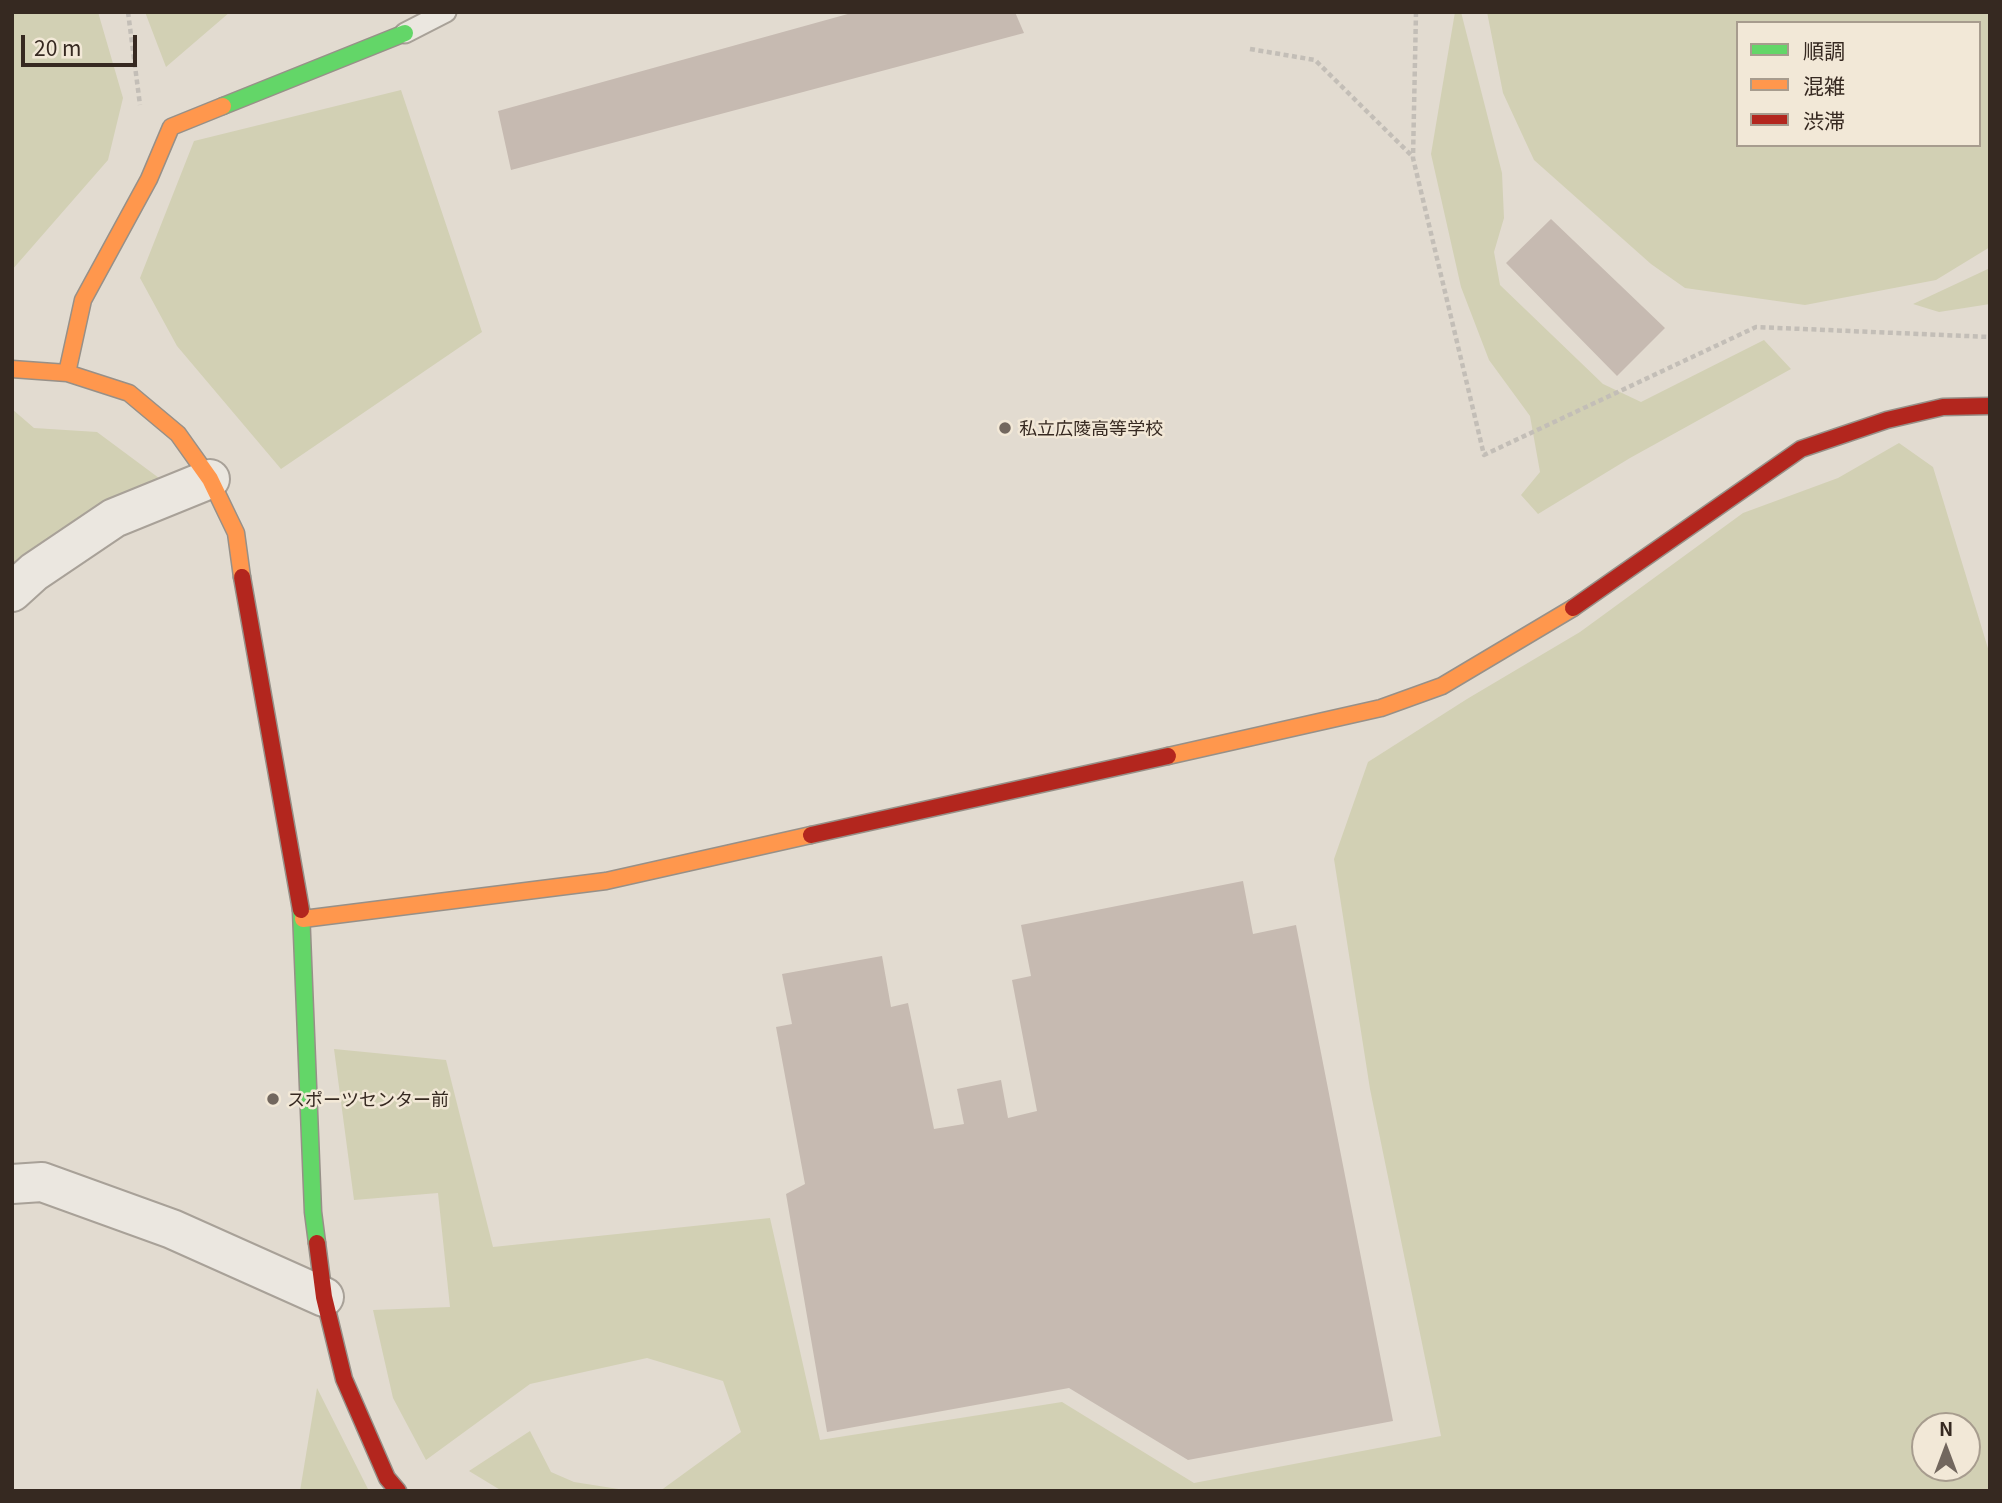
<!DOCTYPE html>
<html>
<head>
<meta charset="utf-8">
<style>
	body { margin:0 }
	#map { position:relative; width:2002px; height:1503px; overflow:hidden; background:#e2dbd0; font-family:Georgia,"Noto Sans JP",serif }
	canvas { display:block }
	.frame { position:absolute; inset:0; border:14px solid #362921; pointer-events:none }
	.legend { position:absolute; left:1736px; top:21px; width:245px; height:126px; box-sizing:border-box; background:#f2e8d7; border:2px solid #a79c8e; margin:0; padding:9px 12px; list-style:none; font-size:21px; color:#362921 }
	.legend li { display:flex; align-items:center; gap:14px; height:35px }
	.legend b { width:35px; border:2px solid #a79c8e }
	.north { position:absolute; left:1911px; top:1412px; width:70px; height:70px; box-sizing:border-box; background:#f2e8d7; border:2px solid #a79c8e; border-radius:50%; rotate:0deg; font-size:19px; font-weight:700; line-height:28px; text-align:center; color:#362921 }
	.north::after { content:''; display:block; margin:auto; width:24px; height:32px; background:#72675e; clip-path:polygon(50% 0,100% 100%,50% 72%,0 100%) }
	.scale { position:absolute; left:21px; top:35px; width:116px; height:32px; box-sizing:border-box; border:4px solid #362921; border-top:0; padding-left:9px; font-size:21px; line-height:24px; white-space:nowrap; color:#362921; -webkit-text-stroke:5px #f2e8d7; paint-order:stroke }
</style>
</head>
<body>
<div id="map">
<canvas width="2002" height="1503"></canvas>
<div class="frame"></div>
<ul class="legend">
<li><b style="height:9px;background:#63d668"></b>順調</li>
<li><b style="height:9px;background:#ff974d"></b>混雑</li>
<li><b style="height:9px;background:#b3261e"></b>渋滞</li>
</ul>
<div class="north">N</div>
<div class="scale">20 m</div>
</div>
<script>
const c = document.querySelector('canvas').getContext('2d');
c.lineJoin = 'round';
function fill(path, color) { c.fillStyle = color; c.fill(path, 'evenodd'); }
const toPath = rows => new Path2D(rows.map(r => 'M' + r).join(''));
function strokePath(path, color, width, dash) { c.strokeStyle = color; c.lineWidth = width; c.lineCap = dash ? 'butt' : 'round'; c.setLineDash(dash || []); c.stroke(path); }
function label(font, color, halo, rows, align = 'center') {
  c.font = font + ' Georgia,"Noto Sans JP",serif'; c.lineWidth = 5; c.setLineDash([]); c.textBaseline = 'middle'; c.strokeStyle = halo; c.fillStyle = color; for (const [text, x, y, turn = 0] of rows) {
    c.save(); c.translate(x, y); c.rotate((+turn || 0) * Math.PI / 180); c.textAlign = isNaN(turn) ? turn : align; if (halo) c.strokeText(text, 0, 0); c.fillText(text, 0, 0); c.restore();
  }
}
fill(toPath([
	[12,12,98,12,123,98,108,160,12,270],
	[145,12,230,12,166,67],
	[1455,12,1461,12,1502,173,1504,218,1494,252,1500,285,1603,384,1641,402,1764,340,1791,369,1630,458,1538,514,1521,495,1540,472,1530,416,1489,360,1461,287,1431,154],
	[1487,12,1990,12,1990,247,1936,280,1805,305,1685,288,1651,264,1534,160,1503,93],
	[1738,23,1979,23,1979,145,1738,145],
	[401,90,482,332,281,469,177,346,140,278,194,141],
	[1990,268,1990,304,1939,312,1913,304],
	[12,409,34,428,97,432,163,481,12,569],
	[1899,443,1933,467,1990,655,1990,1491,660,1491,741,1432,723,1381,647,1358,530,1384,426,1460,393,1398,373,1310,450,1307,438,1193,354,1200,334,1049,446,1060,493,1247,770,1218,820,1440,1062,1402,1194,1483,1441,1436,1370,1089,1334,859,1368,762,1467,699,1580,632,1743,513,1838,478],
	[1925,1426,1967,1426,1967,1468,1925,1468],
	[317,1388,369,1491,300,1491],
	[530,1431,551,1472,574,1482,631,1491,502,1491,469,1471]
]), '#d2d0b4');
fill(toPath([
	[855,12,1015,12,1024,33,511,170,498,111],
	[1551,219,1665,328,1617,376,1506,263],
	[1243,881,1253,934,1296,925,1393,1421,1188,1460,1069,1388,827,1432,786,1194,805,1184,776,1027,792,1024,782,974,882,956,891,1007,908,1003,934,1129,964,1124,957,1089,1001,1080,1008,1118,1037,1111,1012,980,1031,976,1021,925]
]), '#c6bab1');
const lane = toPath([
	[405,33,446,12]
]);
const street = toPath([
	[12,592,34,572,114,518,210,479],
	[12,1184,42,1182,172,1229,324,1297]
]);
const fast = toPath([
	[223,106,405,33],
	[301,910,313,1212,317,1243]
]);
const slow = toPath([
	[12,369,67,373,129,393,178,434,210,479,236,533,242,577],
	[67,373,83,300,149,179,171,127,223,106],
	[1168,756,1381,708,1442,686,1573,608],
	[303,919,606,881,811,835]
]);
const jam = toPath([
	[242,577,301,910],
	[1573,608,1801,449,1887,420,1943,407,1990,406],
	[811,835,1168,756],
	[317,1243,324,1297,344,1379,387,1478,398,1491]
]);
strokePath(lane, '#a8a198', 23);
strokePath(street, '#a8a198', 42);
strokePath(fast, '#979088', 19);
strokePath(slow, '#979088', 19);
strokePath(jam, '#979088', 19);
strokePath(toPath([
	[128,12,140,105],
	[1416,12,1413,158,1484,455,1756,327,1990,337],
	[1250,49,1315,60,1413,157]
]), '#c3beb7', 4.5, [5, 3.5]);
strokePath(lane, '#ebe7e0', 19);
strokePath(street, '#ebe7e0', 38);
strokePath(fast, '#63d668', 16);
strokePath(slow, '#ff974d', 16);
strokePath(jam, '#b3261e', 16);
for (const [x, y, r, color] of [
	[1005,428,7,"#72675e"],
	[273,1099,7,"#72675e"]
]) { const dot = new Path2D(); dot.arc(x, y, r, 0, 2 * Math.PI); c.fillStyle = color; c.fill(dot); strokePath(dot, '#f2e8d7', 2.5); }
label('18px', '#362921', '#f2e8d7', [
	["私立広陵高等学校",1019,428],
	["スポーツセンター前",287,1099]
], 'left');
</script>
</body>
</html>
